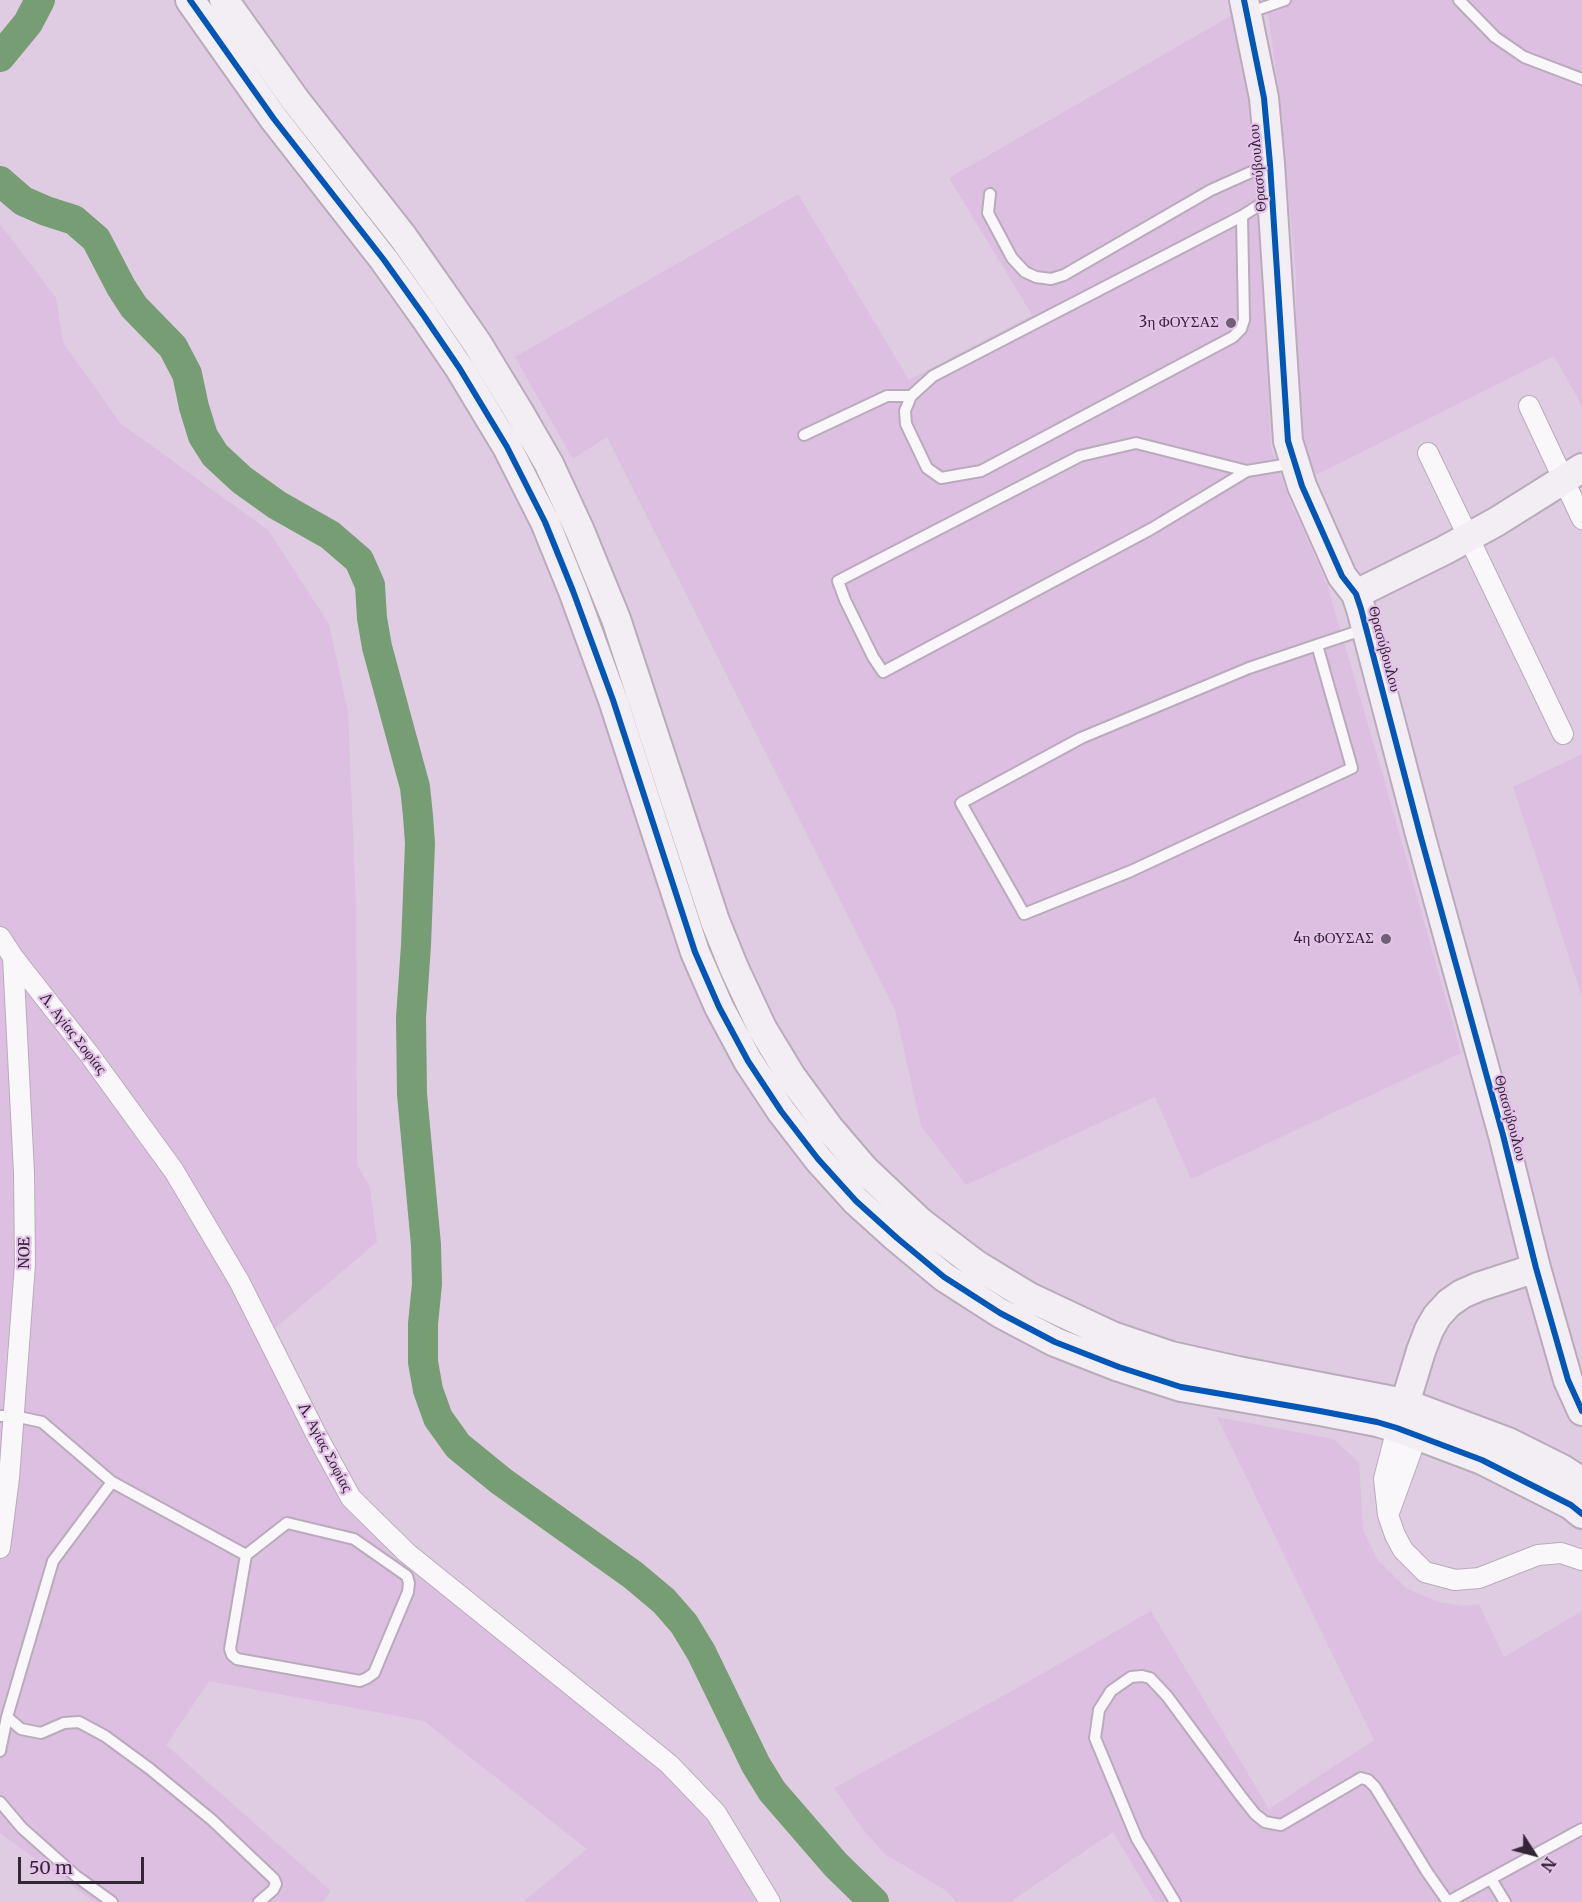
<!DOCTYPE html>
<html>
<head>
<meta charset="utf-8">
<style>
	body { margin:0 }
	#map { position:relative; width:1582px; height:1902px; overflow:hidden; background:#dfcce2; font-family:Merriweather,serif }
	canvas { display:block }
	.north { position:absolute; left:1504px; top:1824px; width:60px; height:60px; -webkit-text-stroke:4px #e6c3eb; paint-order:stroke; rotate:126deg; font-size:16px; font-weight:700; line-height:24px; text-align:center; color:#332635 }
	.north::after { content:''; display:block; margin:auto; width:21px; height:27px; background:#332635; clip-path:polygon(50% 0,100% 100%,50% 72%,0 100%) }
	.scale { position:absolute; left:18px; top:1857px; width:126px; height:27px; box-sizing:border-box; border:3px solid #332635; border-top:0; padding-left:8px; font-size:18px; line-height:21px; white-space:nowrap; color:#332635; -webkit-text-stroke:4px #e6c3eb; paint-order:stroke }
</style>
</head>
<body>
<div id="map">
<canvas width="1582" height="1902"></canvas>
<div class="north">N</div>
<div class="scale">50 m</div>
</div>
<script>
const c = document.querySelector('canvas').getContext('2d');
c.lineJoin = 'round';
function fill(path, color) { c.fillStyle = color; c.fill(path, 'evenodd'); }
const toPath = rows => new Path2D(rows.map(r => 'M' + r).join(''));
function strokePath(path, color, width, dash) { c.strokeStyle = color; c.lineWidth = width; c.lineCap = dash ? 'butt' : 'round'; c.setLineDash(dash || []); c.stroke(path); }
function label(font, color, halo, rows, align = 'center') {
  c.font = font + ' Merriweather,serif'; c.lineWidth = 4.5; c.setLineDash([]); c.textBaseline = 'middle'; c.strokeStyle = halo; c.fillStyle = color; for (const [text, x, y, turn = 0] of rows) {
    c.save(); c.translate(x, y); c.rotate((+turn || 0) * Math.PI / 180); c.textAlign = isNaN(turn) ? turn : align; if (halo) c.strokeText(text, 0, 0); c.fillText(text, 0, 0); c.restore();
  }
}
fill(toPath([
	[1292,0,1582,0,1582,406,1554,356,1307,479,1297,440,1296,275,1278,88,1268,12],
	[1234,14,1251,90,1267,343,1271,448,1288,496,1327,584,1383,776,1461,1053,1191,1179,1155,1097,966,1185,921,1126,895,1010,607,437,573,459,515,357,798,194,909,380,1032,315,949,178],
	[0,224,56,298,63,342,120,423,268,530,329,624,348,712,356,904,357,1165,370,1187,377,1242,261,1340,345,1499,663,1769,719,1828,756,1902,523,1902,587,1849,424,1721,209,1681,166,1745,331,1891,322,1902,94,1902,0,1833],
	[1582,754,1582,997,1513,787],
	[1217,1417,1333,1439,1359,1462,1363,1530,1377,1559,1406,1588,1438,1602,1463,1606,1479,1604,1504,1657,1582,1611,1582,1902,1155,1902,1113,1832,1010,1902,957,1902,945,1890,885,1854,864,1831,834,1788,1019,1687,1151,1611,1269,1809,1374,1740]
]), '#ddbfe2');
strokePath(toPath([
	[0,57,28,23,40,0],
	[0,181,23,201,46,211,74,220,96,239,121,287,134,307,173,347,187,374,194,407,203,436,215,455,242,480,277,505,330,535,359,560,370,585,372,618,377,647,415,787,418,816,420,843,416,945,411,1018,412,1094,426,1245,427,1284,423,1324,423,1362,428,1390,438,1418,458,1446,501,1481,633,1575,664,1601,684,1624,701,1652,756,1765,772,1791,836,1865,874,1902]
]), '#779d74', 30);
const lane = toPath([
	[1459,0,1495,37,1524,57,1582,79],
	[1248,13,1285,0],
	[990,194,988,213,1012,258,1025,272,1036,277,1051,279,1064,275,1211,190,1267,165],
	[1242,216,1244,320,1241,329,1233,337,981,471,941,478,927,468,906,424,905,411,911,396,933,376,1242,216,1269,199],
	[804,435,887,396,911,396],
	[1247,471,1151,529,883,672,873,657,845,600,838,581,1080,456,1136,443,1247,471,1295,463],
	[1317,645,1352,768,1131,871,1024,914,961,803,1081,738,1249,668,1317,645,1365,629],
	[0,1416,14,1416,42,1422,112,1482,53,1561,7,1717,0,1751],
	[112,1482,246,1555,230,1649,232,1655,237,1659,360,1681,367,1678,374,1673,408,1592,409,1583,407,1576,354,1539,287,1523,246,1555],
	[7,1717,21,1729,41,1733,64,1723,79,1722,105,1736,150,1769,212,1820,274,1879,276,1884,273,1890,259,1902],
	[0,1802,22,1828,76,1876,112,1902],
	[1491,1879,1505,1902],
	[1175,1902,1137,1839,1095,1738,1099,1710,1111,1691,1131,1677,1142,1676,1150,1678,1167,1696,1240,1795,1255,1814,1265,1822,1281,1825,1361,1778,1368,1780,1375,1787,1427,1872,1448,1902],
	[1448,1902,1582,1829]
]);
const street = toPath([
	[1529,406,1582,519],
	[1428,453,1563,734],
	[0,937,13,957,89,1054,174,1171,239,1281,316,1434,351,1498,407,1553,669,1764,716,1813,770,1902],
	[1397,1428,1384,1479,1388,1515,1395,1535,1403,1550,1425,1572,1455,1580,1479,1578,1538,1555,1561,1553,1582,1560],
	[1390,1510,1411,1452,1416,1434],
	[0,1548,9,1478,25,1264,24,1173,13,957]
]);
const secondary = toPath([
	[190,0,274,119,384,260,424,316,460,369,507,447,545,522,573,591,613,700,695,952,719,1007,748,1061,781,1111,818,1159,856,1201,897,1238,944,1277,1000,1313,1055,1342,1119,1367,1181,1387,1320,1411,1377,1422,1397,1428,1482,1460,1571,1505,1582,1514],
	[224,0,296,101,403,237,443,294,477,343,519,412,549,464,580,531,616,619,715,921,734,968,762,1028,791,1076,829,1128,865,1170,920,1222,975,1264,1029,1297,1112,1336,1171,1356,1238,1371,1404,1403,1508,1442,1562,1469,1582,1482],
	[1244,0,1264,98,1270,164,1288,441,1302,486,1342,576,1356,594,1361,609,1420,834,1503,1135,1536,1268,1568,1380,1582,1411],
	[1356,594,1445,550,1496,522,1582,468],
	[1400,1420,1421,1351,1429,1330,1437,1316,1449,1303,1462,1294,1478,1287,1536,1268]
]);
strokePath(lane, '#baabbc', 14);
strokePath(street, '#baabbc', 22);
strokePath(secondary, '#baabbc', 32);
strokePath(lane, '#faf7fb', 10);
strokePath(street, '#faf7fb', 20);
strokePath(secondary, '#f3eef4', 28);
strokePath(toPath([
	[190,0,274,119,384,260,424,316,460,369,507,447,545,522,573,591,613,700,695,952,719,1007,748,1061,781,1111,818,1159,856,1201,897,1238,944,1277,1000,1313,1055,1342,1119,1367,1181,1387,1320,1411,1377,1422,1397,1428,1482,1460,1571,1505,1582,1514],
	[1244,0,1264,98,1270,164,1288,441,1302,486,1342,576,1356,594,1361,609,1420,834,1503,1135,1536,1268,1568,1380,1582,1411]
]), '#0057b8', 6);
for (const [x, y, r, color] of [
	[1231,323,6,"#6f6072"],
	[1386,939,6,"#6f6072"]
]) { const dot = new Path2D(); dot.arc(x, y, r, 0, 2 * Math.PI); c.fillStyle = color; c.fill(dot); strokePath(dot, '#e6c3eb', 2); }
label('15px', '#332635', '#e6c3eb', [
	["Θρασύβουλου",1258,168,-95],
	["Θρασύβουλου",1384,649,75],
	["Λ. Αγίας Σοφίας",73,1034,52],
	["Θρασύβουλου",1510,1118,75],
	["NOE",25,1253,-89],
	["Λ. Αγίας Σοφίας",325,1448,62]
]);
label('15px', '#332635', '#e6c3eb', [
	["3η ΦΟΥΣΑΣ",1219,323],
	["4η ΦΟΥΣΑΣ",1374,939]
], 'right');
</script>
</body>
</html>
